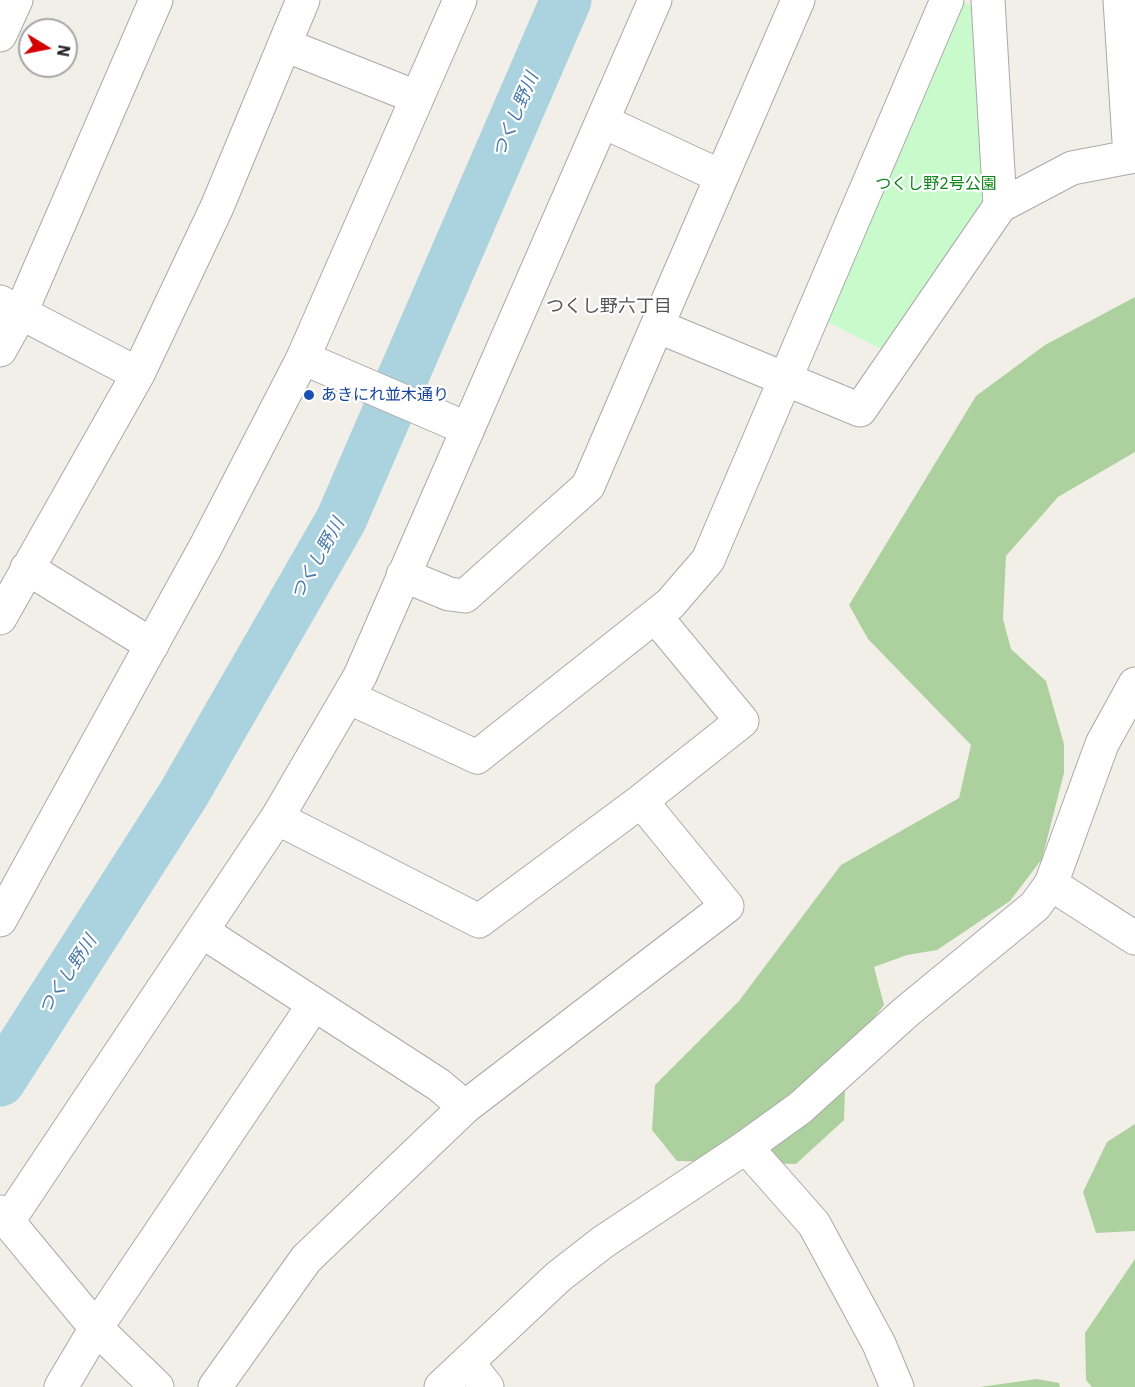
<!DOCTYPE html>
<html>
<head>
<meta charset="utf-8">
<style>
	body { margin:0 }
	#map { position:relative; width:1135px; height:1387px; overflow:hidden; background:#f2efe9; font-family:"IBM Plex Sans",sans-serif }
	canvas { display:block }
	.north { position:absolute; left:18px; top:18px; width:60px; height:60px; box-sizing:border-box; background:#fff; border:2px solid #a7a7a7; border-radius:50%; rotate:100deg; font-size:16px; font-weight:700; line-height:24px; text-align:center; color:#222 }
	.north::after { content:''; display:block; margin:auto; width:21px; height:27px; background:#d40000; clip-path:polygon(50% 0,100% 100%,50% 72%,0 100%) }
</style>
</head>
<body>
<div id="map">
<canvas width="1135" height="1387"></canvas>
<div class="north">N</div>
</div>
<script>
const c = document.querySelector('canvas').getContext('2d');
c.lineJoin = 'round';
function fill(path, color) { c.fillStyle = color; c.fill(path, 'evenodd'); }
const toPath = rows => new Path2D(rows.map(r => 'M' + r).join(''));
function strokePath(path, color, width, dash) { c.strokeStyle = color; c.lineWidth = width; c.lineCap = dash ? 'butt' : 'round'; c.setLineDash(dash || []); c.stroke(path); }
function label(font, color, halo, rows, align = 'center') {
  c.font = font + ' "IBM Plex Sans","Noto Sans JP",sans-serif'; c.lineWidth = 4.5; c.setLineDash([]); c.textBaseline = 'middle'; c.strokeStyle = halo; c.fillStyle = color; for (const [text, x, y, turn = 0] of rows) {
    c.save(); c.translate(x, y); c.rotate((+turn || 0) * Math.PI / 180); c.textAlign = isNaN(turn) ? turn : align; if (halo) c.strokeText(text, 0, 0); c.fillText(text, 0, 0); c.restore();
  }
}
fill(toPath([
	[1135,297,1135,452,1058,497,1006,556,1003,619,1011,649,1046,681,1064,744,1064,773,1042,859,1010,901,937,950,907,955,874,967,884,1005,846,1054,844,1120,796,1164,677,1161,652,1130,655,1085,739,1001,841,865,959,798,971,745,868,639,849,605,976,396,1045,345],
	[1135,1124,1135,1231,1096,1233,1083,1192,1107,1142],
	[1135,1259,1135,1387,1092,1387,1086,1380,1085,1333],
	[1037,1379,1059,1383,1060,1387,980,1387]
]), '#add19e');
fill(toPath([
	[960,1,974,7,986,199,885,351,826,321]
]), '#c8facc');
strokePath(toPath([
	[0,1081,183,795,341,520,566,0]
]), '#aad3df', 51);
const minor = toPath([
	[988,0,1000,206,1072,168,1135,156],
	[1120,0,1130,157],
	[0,35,16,0],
	[285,45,416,97],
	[602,121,720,176],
	[0,302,138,374],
	[657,326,798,0],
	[0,350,21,312,156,0],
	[303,358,468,429],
	[27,568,152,645],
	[403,575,449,594,465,596,588,486,657,326,860,410,1000,206],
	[0,618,138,374,217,207,303,0],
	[348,697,477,757,670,604,708,560,947,0],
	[277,818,479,921,641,801,742,721,655,616],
	[1051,884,1135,938],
	[203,932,439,1085,465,1107],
	[746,1147,814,1224,879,1344,897,1387],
	[0,1212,96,1328,157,1387],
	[8,1221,277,818,360,676,655,0],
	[468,1363,487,1387],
	[61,1387,96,1328,313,1006],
	[215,1387,306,1259,465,1107,727,906,641,801]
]);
const tertiary = toPath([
	[0,920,206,546,303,358,460,0],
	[441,1387,558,1277,603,1242,746,1147,800,1108,906,1012,1035,906,1051,884,1102,744,1135,684]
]);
strokePath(minor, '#a9a9a9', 35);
strokePath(tertiary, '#a9a9a9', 35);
strokePath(minor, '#fff', 33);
strokePath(tertiary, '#fff', 33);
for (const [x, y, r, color] of [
	[309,395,6,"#1a4fb4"]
]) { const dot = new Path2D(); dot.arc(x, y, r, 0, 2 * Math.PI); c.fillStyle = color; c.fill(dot); strokePath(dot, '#fff', 2); }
label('16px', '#0c8416', '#fff', [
	["つくし野2号公園",936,184]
]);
label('16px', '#164399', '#fff', [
	["あきにれ並木通り",321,395]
], 'left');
label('italic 18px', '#4a7aab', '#fff', [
	["つくし野川",516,115,-67],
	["つくし野川",318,559,-61],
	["つくし野川",68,975,-57]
]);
label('18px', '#555', '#fff', [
	["つくし野六丁目",609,307]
]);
</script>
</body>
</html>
